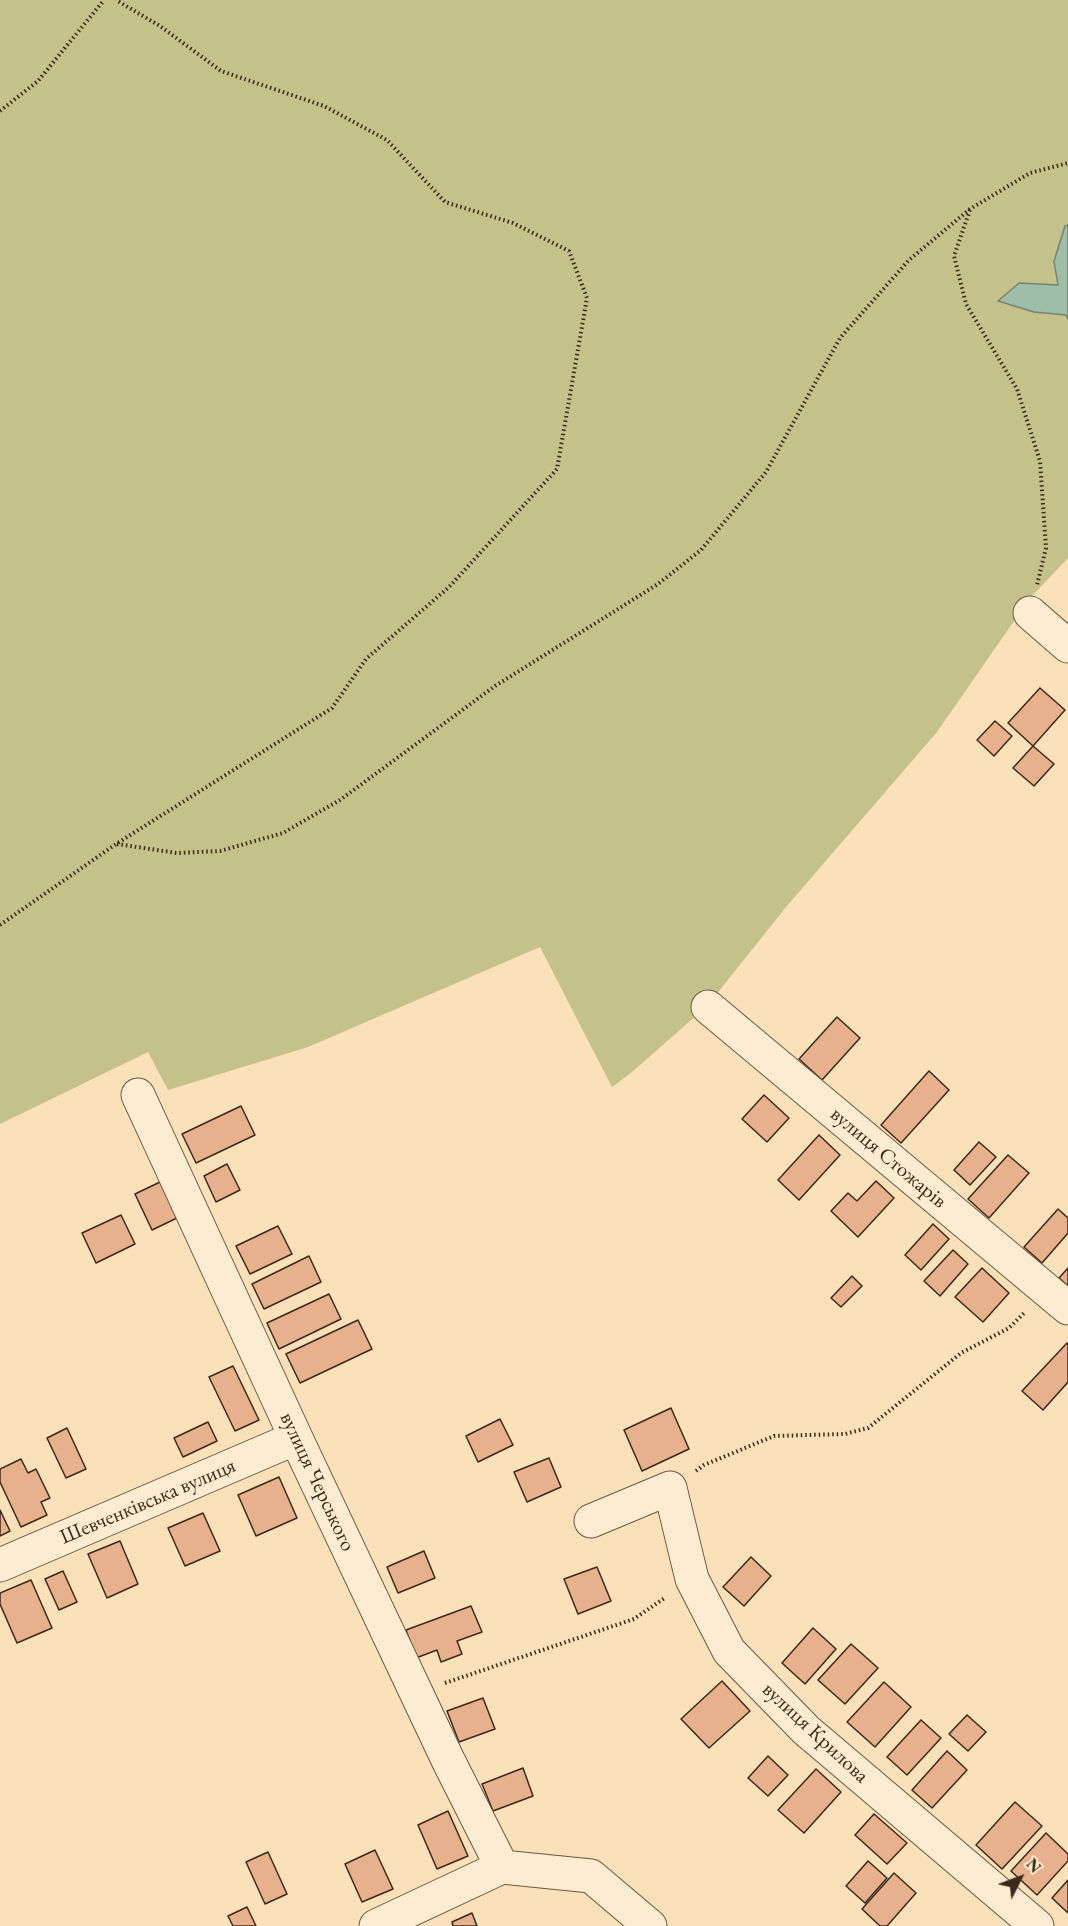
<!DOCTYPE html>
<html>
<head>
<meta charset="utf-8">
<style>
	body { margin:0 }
	#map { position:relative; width:1068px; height:1926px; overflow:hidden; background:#fae1b9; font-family:"EB Garamond",serif }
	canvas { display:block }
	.north { position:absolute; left:990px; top:1848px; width:60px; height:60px; -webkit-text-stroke:4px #fcecd2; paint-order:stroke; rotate:48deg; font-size:16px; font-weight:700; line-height:24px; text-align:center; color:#3d2918 }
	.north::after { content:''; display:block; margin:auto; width:21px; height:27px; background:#3d2918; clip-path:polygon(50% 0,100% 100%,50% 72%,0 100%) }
</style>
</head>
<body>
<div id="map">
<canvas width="1068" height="1926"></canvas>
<div class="north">N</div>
</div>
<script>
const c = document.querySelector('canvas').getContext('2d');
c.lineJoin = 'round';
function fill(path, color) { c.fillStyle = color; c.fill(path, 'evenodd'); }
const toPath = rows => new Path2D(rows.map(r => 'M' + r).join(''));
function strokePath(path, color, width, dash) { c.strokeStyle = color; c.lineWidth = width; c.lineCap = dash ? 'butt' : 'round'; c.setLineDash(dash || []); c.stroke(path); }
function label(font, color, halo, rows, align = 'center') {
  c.font = font + ' "EB Garamond",serif'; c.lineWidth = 6; c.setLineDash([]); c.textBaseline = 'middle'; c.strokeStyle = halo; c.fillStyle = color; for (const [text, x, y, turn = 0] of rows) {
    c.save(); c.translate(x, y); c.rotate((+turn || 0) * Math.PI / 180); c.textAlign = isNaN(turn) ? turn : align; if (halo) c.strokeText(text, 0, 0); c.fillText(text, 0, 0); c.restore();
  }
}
fill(toPath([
	[0,0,1068,0,1068,225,1065,226,1058,285,1019,283,1034,312,1066,315,1068,319,1068,558,1030,598,937,732,786,907,707,1006,631,1073,612,1087,540,947,308,1047,168,1090,148,1052,0,1124]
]), '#c4c18b');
const water = toPath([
	[1068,225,1068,319,1066,315,1034,312,998,301,1019,283,1058,285,1054,261,1065,226,1068,225]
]);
fill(water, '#9fbea9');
strokePath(water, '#78826f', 1.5);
const building = toPath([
	[1040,688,1065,710,1033,746,1008,723,1040,688],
	[995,721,1012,736,994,756,977,740,995,721],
	[1033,746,1054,764,1034,786,1013,768,1033,746],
	[837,1017,860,1038,822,1080,799,1059,837,1017],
	[929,1071,949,1090,901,1143,881,1125,929,1071],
	[764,1095,789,1118,767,1142,742,1119,764,1095],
	[241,1106,255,1135,196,1163,182,1134,241,1106],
	[819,1135,840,1155,799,1200,778,1180,819,1135],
	[979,1142,996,1157,970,1185,954,1170,979,1142],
	[1008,1155,1029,1173,989,1218,968,1199,1008,1155],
	[227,1164,240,1190,216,1202,204,1176,227,1164],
	[876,1181,894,1198,858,1237,831,1211,848,1193,857,1201,876,1181],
	[160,1182,177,1218,152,1230,135,1194,160,1182],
	[1058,1209,1068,1218,1068,1233,1042,1263,1024,1247,1058,1209],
	[121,1215,135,1244,96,1263,82,1233,121,1215],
	[933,1224,949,1239,921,1270,905,1255,933,1224],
	[278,1226,292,1254,250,1274,236,1246,278,1226],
	[953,1250,968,1264,940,1296,924,1281,953,1250],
	[309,1256,321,1282,264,1309,252,1284,309,1256],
	[982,1268,1009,1293,983,1322,955,1297,982,1268],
	[1068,1268,1068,1286,1059,1278,1068,1268],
	[852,1276,862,1286,841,1307,831,1298,852,1276],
	[329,1294,341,1319,279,1349,267,1323,329,1294],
	[358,1320,372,1349,300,1383,286,1354,358,1320],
	[1067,1343,1068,1345,1068,1382,1043,1410,1022,1391,1067,1343],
	[233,1366,259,1420,235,1431,209,1377,233,1366],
	[671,1408,689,1449,642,1471,624,1430,671,1408],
	[500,1419,513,1445,478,1462,466,1436,500,1419],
	[208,1422,217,1441,183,1457,174,1438,208,1422],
	[67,1428,86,1469,66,1478,47,1438,67,1428],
	[549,1458,561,1487,527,1502,514,1472,549,1458],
	[21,1459,28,1473,36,1469,50,1498,41,1502,47,1515,21,1527,0,1482,0,1469,21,1459],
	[279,1477,297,1518,256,1536,238,1495,279,1477],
	[0,1510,10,1531,0,1536,0,1510],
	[203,1513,220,1551,185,1566,168,1528,203,1513],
	[120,1541,138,1584,107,1598,88,1554,120,1541],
	[424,1551,435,1578,398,1593,387,1567,424,1551],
	[751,1557,771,1576,744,1606,723,1587,751,1557],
	[597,1567,611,1601,578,1614,564,1579,597,1567],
	[63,1571,77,1602,59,1610,45,1579,63,1571],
	[31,1580,52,1628,17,1643,0,1604,0,1593,31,1580],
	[471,1606,482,1632,457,1641,462,1654,441,1662,437,1650,416,1658,406,1630,471,1606],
	[813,1628,836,1649,805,1684,782,1663,813,1628],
	[851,1644,878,1668,845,1704,818,1680,851,1644],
	[722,1681,750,1711,709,1748,681,1719,722,1681],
	[884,1682,911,1707,875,1747,847,1722,884,1682],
	[483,1698,495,1729,459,1742,447,1711,483,1698],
	[967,1715,986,1732,968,1751,949,1734,967,1715],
	[921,1720,941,1738,907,1775,887,1757,921,1720],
	[947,1751,967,1770,932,1808,912,1790,947,1751],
	[768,1756,788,1775,768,1796,748,1778,768,1756],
	[523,1768,533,1796,493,1811,482,1784,523,1768],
	[816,1769,841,1792,804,1833,778,1810,816,1769],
	[1015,1802,1042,1826,1002,1869,976,1845,1015,1802],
	[448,1811,468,1856,437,1869,418,1825,448,1811],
	[874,1814,907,1843,887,1864,855,1835,874,1814],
	[1046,1833,1068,1854,1068,1861,1037,1895,1011,1871,1046,1833],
	[375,1850,393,1889,362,1902,345,1864,375,1850],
	[268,1852,287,1894,265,1904,246,1862,268,1852],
	[868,1861,887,1878,865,1903,846,1886,868,1861],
	[894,1873,916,1893,887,1926,880,1926,862,1909,894,1873],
	[1068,1880,1068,1913,1052,1898,1068,1880],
	[247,1907,256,1926,233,1926,228,1916,247,1907],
	[472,1913,477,1926,453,1926,452,1922,472,1913]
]);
fill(building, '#e8b18e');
strokePath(building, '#3d2918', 1.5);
const minor = toPath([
	[1030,613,1068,646],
	[708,1007,1068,1308],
	[138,1095,296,1438,448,1760,502,1867],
	[591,1521,670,1488,692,1579,729,1651,806,1730,1037,1926],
	[0,1565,296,1438],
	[502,1867,591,1876,650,1926],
	[376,1926,502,1867]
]);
strokePath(minor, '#6c5740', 35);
strokePath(toPath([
	[0,111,38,81,104,0],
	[970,210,954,256,966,304,1017,389,1040,461,1046,548,1037,585],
	[117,844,177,853,220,851,283,833,340,800,495,686,658,584,701,550,766,472,840,338,909,260,970,209,1030,173,1068,163],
	[0,925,116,844,332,708,366,659,449,587,557,469,587,298,569,251,513,223,445,202,387,140,324,106,221,71,160,26,116,0],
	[696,1471,704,1465,774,1436,845,1434,868,1428,961,1353,1009,1328,1025,1312],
	[445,1683,634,1619,666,1597]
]), '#3d2918', 4, [1.5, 3]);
strokePath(minor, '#fcecd2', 33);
label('21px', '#3d2918', '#fcecd2', [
	["вулиця Стожарів",888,1158,40],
	["вулиця Черського",317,1482,65],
	["Шевченківська вулиця",148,1502,-23],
	["вулиця Крилова",815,1733,43]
]);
</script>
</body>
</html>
